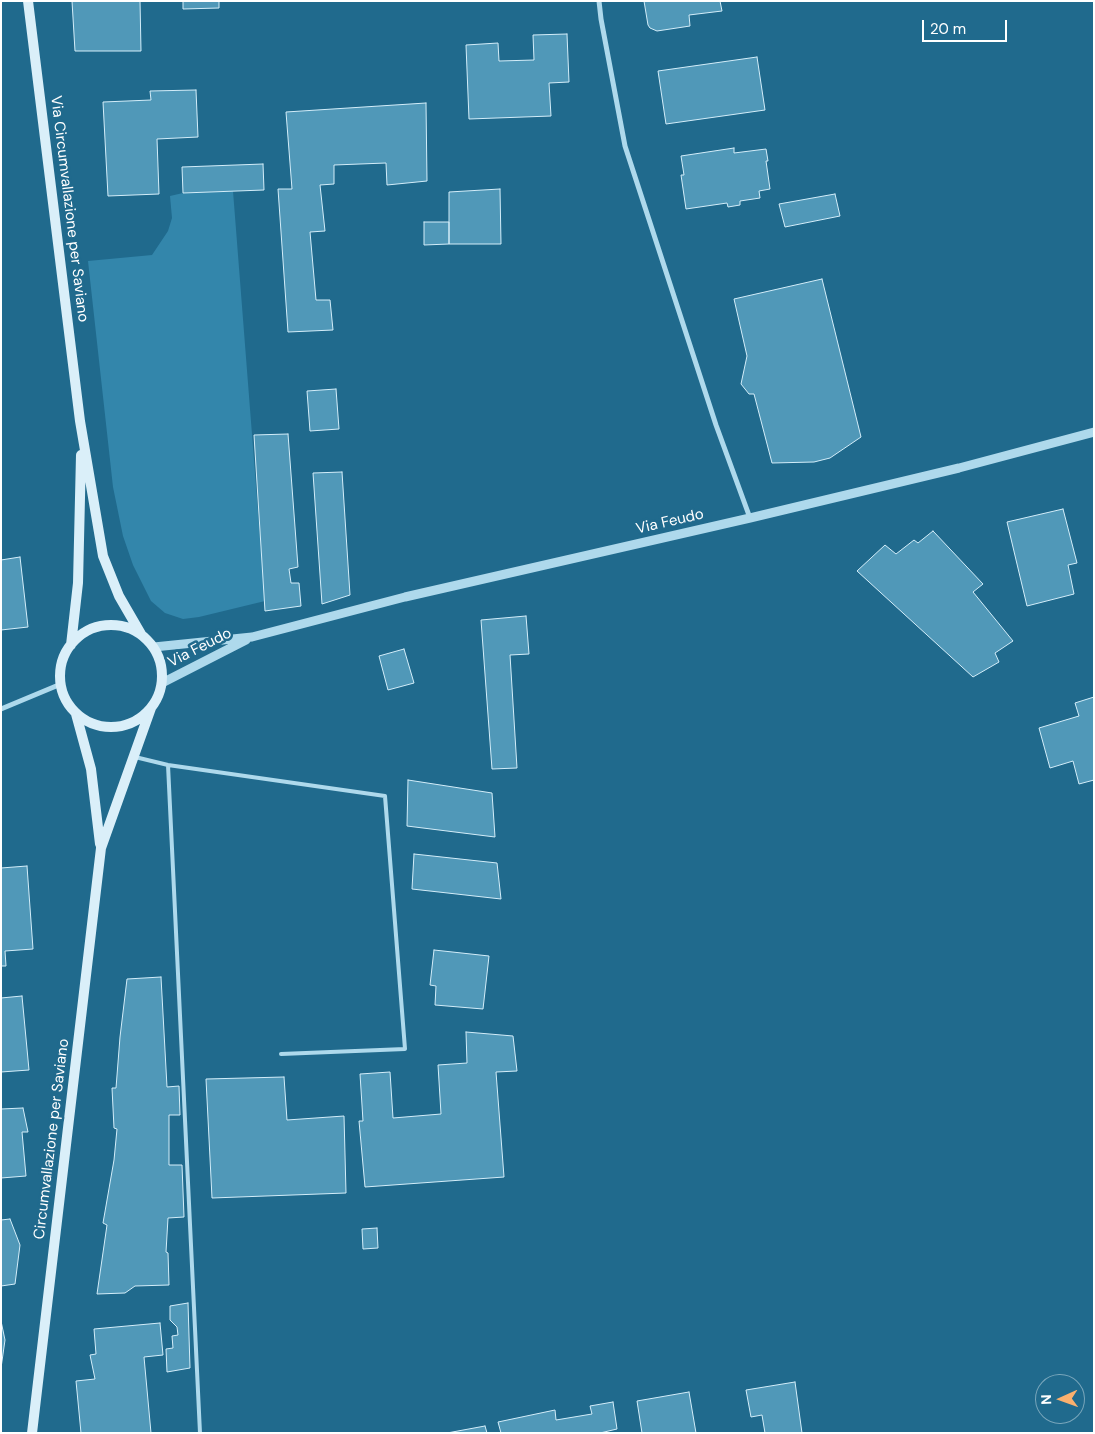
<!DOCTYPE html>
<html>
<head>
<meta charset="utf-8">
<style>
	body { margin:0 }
	#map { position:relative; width:1095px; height:1434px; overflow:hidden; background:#206a8d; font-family:"DM Sans",sans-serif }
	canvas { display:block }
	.frame { position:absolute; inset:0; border:2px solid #fff; pointer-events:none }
	.north { position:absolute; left:1035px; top:1374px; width:50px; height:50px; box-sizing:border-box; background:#206a8d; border:1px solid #79a6bb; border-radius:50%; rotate:268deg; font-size:14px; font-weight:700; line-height:20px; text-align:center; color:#fff }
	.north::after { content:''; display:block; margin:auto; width:18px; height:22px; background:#fab06e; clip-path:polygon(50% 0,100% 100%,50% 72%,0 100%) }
	.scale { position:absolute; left:922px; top:20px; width:85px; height:22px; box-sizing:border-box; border:2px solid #fff; border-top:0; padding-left:6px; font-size:15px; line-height:18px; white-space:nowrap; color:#fff; -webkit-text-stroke:4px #206a8d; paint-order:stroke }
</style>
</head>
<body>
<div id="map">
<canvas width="1095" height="1434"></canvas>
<div class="frame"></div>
<div class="north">N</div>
<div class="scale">20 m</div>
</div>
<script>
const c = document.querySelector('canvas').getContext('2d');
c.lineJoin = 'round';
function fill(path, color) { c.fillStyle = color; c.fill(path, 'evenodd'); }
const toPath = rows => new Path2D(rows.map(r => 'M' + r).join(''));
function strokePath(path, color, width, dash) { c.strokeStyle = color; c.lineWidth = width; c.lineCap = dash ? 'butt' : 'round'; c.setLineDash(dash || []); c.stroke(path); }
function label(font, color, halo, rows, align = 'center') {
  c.font = font + ' "DM Sans",sans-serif'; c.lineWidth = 5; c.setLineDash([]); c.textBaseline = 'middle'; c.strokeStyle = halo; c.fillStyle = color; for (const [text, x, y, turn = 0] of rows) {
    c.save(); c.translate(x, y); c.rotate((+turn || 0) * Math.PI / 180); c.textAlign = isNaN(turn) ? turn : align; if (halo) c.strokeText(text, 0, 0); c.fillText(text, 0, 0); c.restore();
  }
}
fill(toPath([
	[233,191,265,601,199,617,183,619,165,613,151,601,133,565,123,536,113,487,88,261,152,255,168,231,172,218,170,196,183,193]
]), '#3386ab');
const building = toPath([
	[72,1,140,1,141,51,75,51,72,1],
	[183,1,219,1,219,8,183,9,183,1],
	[644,1,720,1,722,11,689,15,690,26,657,31,650,28,648,25,644,1],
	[567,34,569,82,549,83,551,116,469,119,466,45,498,43,499,61,534,60,533,35,567,34],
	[757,57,765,110,666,124,658,71,757,57],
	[196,90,198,137,157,139,159,194,108,196,103,102,151,100,150,91,196,90],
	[426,103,427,181,387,185,386,163,334,165,334,184,320,185,325,231,310,232,316,300,330,300,333,330,288,332,278,189,292,189,286,112,426,103],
	[734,148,734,153,766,149,768,161,766,161,770,189,759,191,760,198,740,201,740,205,728,207,727,203,686,209,681,175,684,175,681,156,734,148],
	[263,164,264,190,183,193,182,167,263,164],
	[500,189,501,244,449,244,449,192,500,189],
	[835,194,840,216,785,227,779,204,835,194],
	[424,222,449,222,449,244,424,245,424,222],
	[822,279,861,437,830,458,814,462,772,463,754,394,749,394,741,384,747,356,734,299,822,279],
	[336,389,339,429,310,431,307,391,336,389],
	[288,434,298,567,289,569,291,583,299,583,301,606,265,611,254,435,288,434],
	[342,472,350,595,322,604,313,473,342,472],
	[1063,509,1077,563,1068,565,1074,594,1027,606,1007,522,1063,509],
	[933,531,983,584,973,592,1013,641,995,653,999,662,973,677,857,571,885,545,896,554,914,540,918,543,933,531],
	[20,557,28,627,1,630,1,560,20,557],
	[526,616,529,654,510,655,517,768,492,769,481,620,526,616],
	[404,649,414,683,388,690,379,656,404,649],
	[1094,697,1094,780,1079,784,1073,761,1050,768,1039,728,1079,716,1075,703,1094,697],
	[408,780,492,793,495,837,407,826,408,780],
	[414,854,497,863,501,899,412,889,414,854],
	[27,866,33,949,5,951,6,966,1,966,1,868,27,866],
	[434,950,489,956,483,1009,435,1005,436,986,430,985,434,950],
	[161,977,167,1087,179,1086,180,1115,169,1115,169,1165,182,1165,184,1217,168,1218,166,1252,168,1253,169,1285,135,1286,125,1293,97,1294,107,1225,103,1223,114,1160,117,1129,114,1128,112,1088,116,1088,120,1037,127,979,161,977],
	[22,996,29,1070,1,1072,1,998,22,996],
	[466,1032,513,1036,517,1071,496,1072,504,1177,365,1187,359,1121,363,1121,360,1074,390,1072,393,1118,441,1114,438,1065,467,1063,466,1032],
	[284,1077,287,1120,344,1116,346,1193,212,1198,206,1079,284,1077],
	[23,1108,28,1132,22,1132,26,1176,1,1178,1,1109,23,1108],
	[10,1219,20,1245,15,1284,1,1286,1,1220,10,1219],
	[377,1228,378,1248,363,1249,362,1229,377,1228],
	[188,1303,190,1368,167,1372,166,1349,173,1348,172,1336,178,1335,177,1327,170,1320,170,1306,188,1303],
	[1,1321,5,1340,1,1368,1,1321],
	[160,1323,163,1355,144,1357,151,1433,81,1433,76,1381,95,1379,90,1355,96,1354,94,1329,160,1323],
	[795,1382,802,1433,765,1433,762,1415,751,1417,746,1390,795,1382],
	[689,1392,696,1433,642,1433,637,1401,689,1392],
	[613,1402,617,1429,600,1433,501,1433,498,1422,555,1410,556,1420,592,1414,590,1406,613,1402],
	[485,1426,487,1433,447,1433,485,1426]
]);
fill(building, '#5098b8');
strokePath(building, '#d3edf9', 1);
strokePath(toPath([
	[135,757,168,765,385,796,405,1049,281,1054],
	[168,765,200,1433]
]), '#aed9ec', 4);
strokePath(toPath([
	[599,1,601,19,625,146,716,425,750,518],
	[1,709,61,684]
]), '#aed9ec', 5);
strokePath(toPath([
	[154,647,252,637,405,597,750,518,959,468,1094,432],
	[162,683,246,640]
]), '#aed9ec', 9);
strokePath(toPath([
	[28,1,80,421,103,556,119,596,141,634],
	'60 676a51 51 0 1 1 102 0a51 51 0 1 1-102 0Z',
	[71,645,78,583,81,455],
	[76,714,91,769,100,844],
	[32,1433,101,848,151,708]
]), '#daeff9', 10);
label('15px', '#fff', '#206a8d', [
	["Via Circumvallazione per Saviano",69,209,83],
	["Via Feudo",670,522,-13],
	["Via Feudo",200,648,-27],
	["Circumvallazione per Saviano",52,1139,-83]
]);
</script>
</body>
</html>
